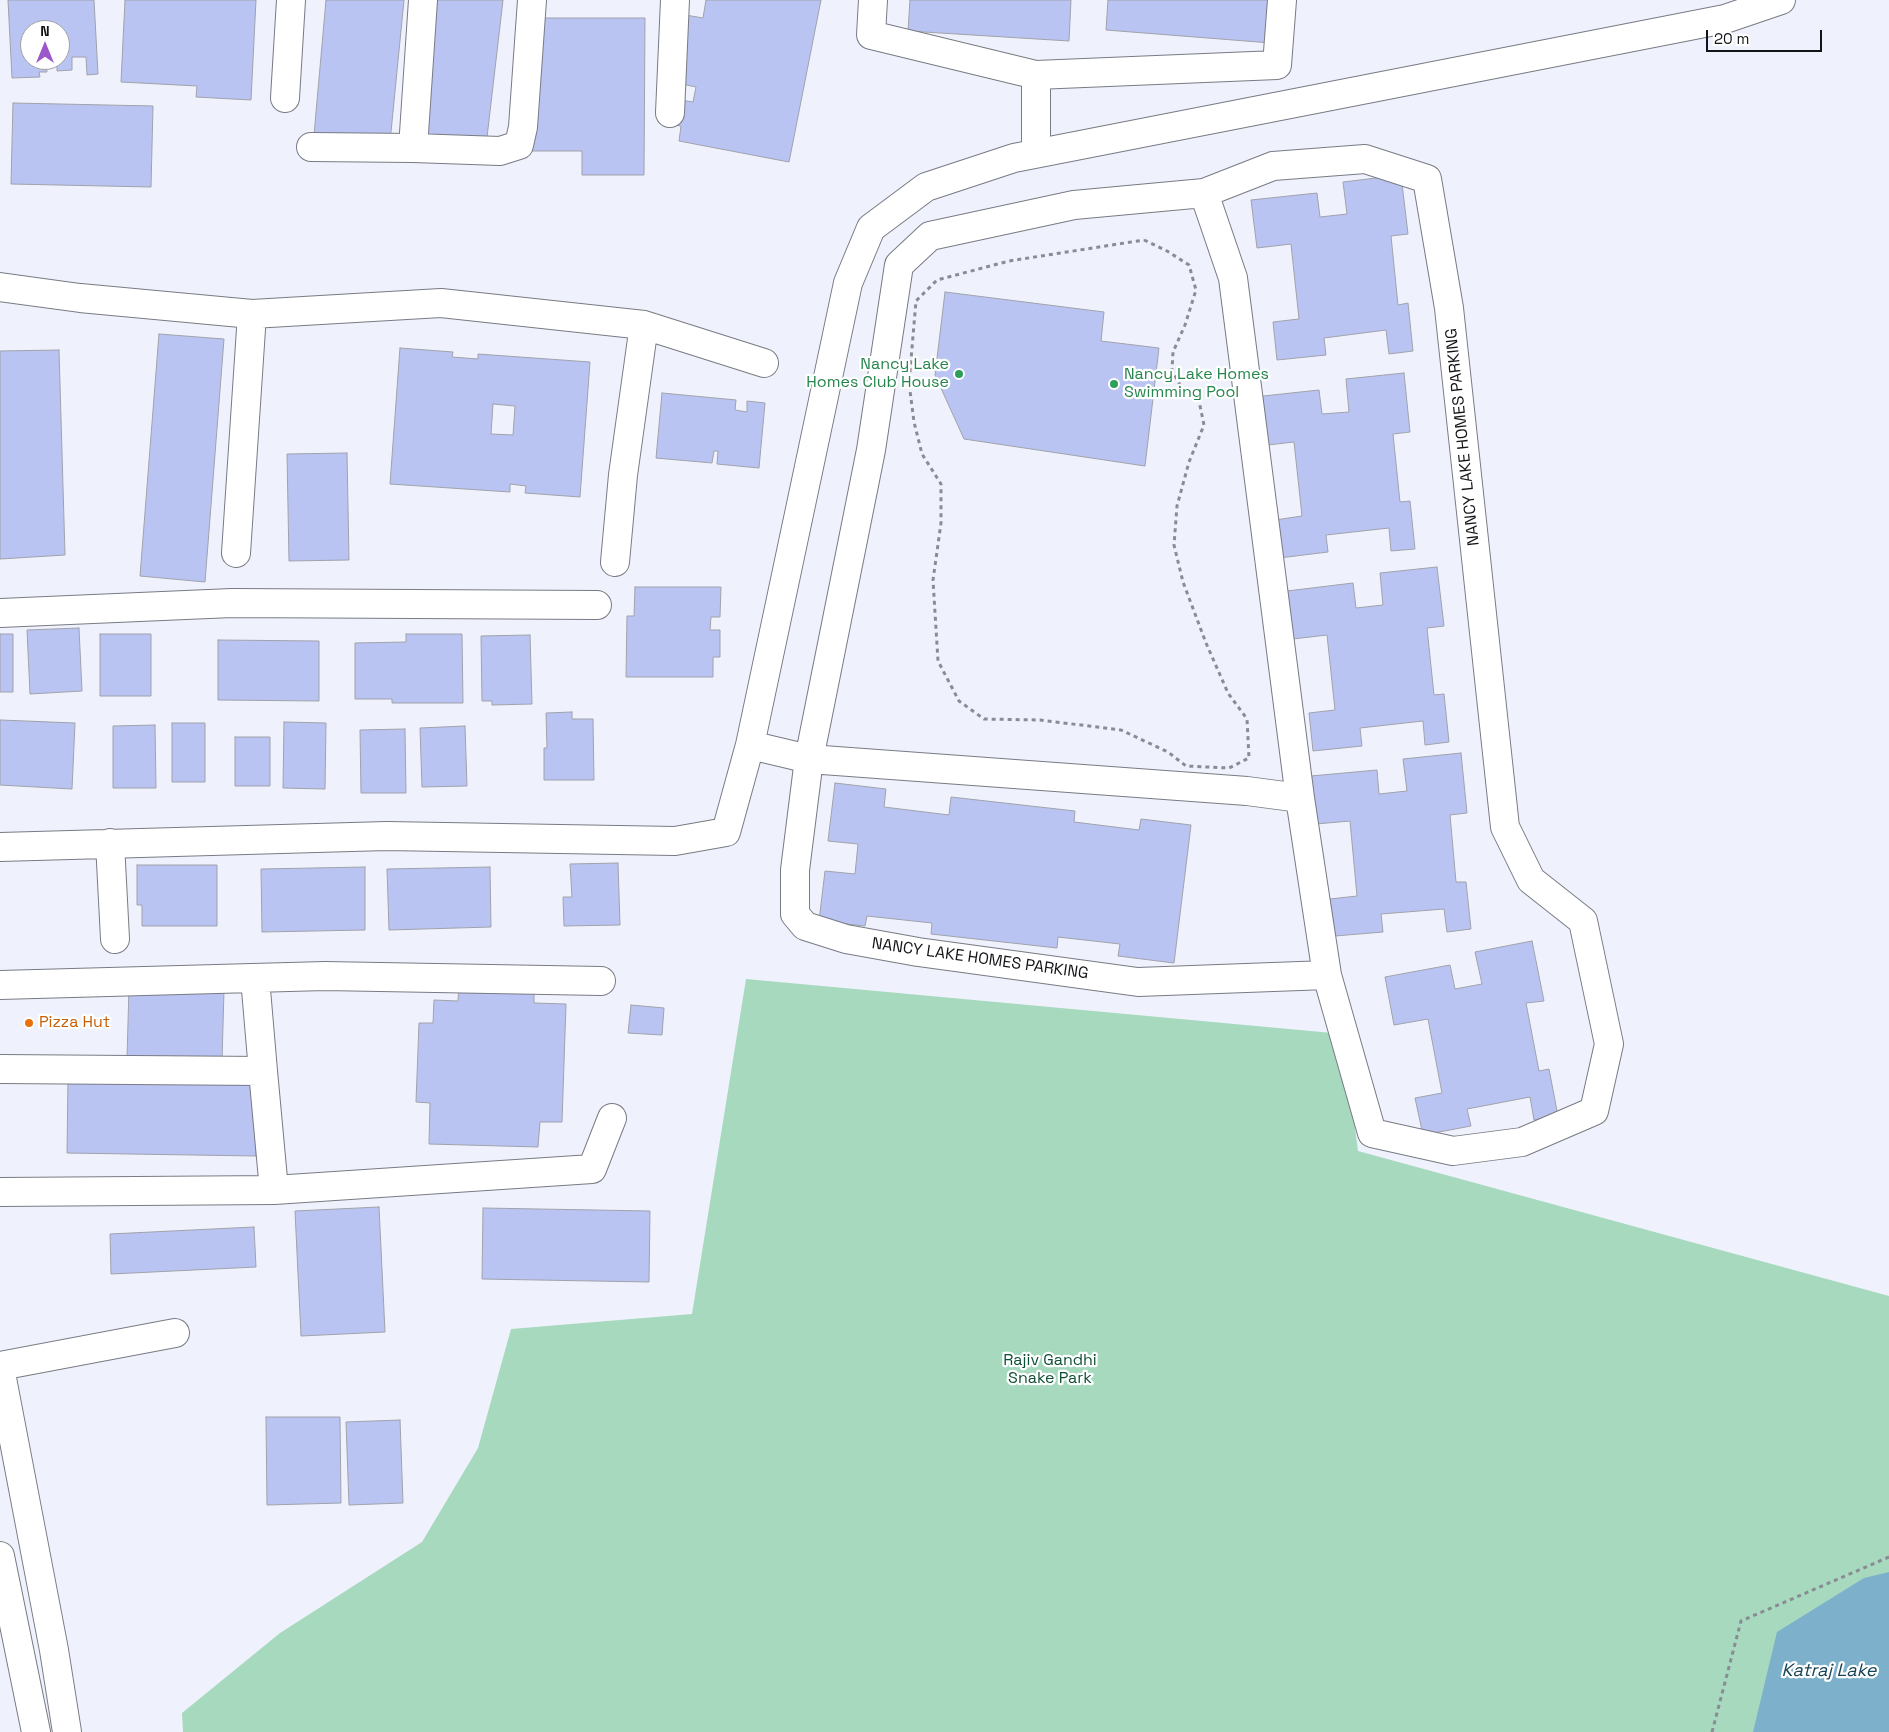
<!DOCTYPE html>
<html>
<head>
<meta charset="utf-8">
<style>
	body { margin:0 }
	#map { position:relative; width:1889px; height:1732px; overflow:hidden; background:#eff2fc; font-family:"Space Grotesk",sans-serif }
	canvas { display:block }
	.north { position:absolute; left:20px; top:20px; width:50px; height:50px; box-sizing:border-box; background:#fff; border:1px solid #a1a1a3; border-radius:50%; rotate:0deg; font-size:14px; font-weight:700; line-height:20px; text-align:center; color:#141418 }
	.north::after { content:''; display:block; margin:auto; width:18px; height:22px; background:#9c57cb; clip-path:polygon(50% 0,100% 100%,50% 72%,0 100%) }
	.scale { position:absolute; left:1706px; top:30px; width:116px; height:22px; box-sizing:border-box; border:2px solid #141418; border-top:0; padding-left:6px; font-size:15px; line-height:18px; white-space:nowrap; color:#141418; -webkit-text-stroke:4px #fff; paint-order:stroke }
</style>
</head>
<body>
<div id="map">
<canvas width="1889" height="1732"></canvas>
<div class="north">N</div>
<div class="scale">20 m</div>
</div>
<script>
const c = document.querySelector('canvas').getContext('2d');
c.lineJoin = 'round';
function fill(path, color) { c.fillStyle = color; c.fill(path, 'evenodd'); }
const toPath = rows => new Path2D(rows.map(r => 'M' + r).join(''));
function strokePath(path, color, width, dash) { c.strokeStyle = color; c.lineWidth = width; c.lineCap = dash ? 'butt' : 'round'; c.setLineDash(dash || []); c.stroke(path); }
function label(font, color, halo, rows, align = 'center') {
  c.font = font + ' "Space Grotesk",sans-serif'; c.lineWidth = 4.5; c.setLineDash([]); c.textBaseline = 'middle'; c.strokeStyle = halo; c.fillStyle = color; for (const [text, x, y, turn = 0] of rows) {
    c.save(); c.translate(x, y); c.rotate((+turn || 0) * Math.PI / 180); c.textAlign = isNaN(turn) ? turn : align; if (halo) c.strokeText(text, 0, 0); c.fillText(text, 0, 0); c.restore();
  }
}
fill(toPath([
	[746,979,1343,1034,1358,1151,1889,1296,1889,1732,183,1732,182,1713,280,1633,422,1542,478,1448,511,1329,692,1314]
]), '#a6d9be');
fill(toPath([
	[1889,1572,1889,1732,1753,1732,1777,1632,1864,1578]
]), '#7db1cb');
const building = toPath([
	[8,0,94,0,98,74,87,75,86,57,72,57,72,70,57,71,57,63,46,63,47,72,39,72,40,77,12,78,8,0],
	[30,30,60,30,60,60,30,60,30,30],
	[125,0,256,0,251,100,196,97,197,86,121,82,125,0],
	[326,0,404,0,390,142,314,135,326,0],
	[434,0,503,0,486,146,417,137,434,0],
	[706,0,821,0,789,162,679,141,681,126,669,124,674,99,693,102,696,87,677,83,680,14,703,18,706,0],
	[910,0,1071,0,1069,41,908,31,910,0],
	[1108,0,1275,0,1271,43,1106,30,1108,0],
	[533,18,645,18,644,175,582,175,582,151,532,151,533,18],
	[13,103,153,106,151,187,11,184,13,103],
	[1401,175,1408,234,1391,236,1398,305,1408,303,1413,351,1389,354,1386,330,1324,338,1326,355,1277,360,1273,322,1299,319,1291,244,1257,248,1251,200,1317,193,1320,217,1347,214,1343,182,1401,175],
	[945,292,1104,312,1101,341,1159,348,1145,466,964,439,935,375,945,292],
	[159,334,224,339,205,582,140,576,159,334],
	[400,348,453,352,452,357,478,359,478,354,590,362,580,497,525,493,526,486,510,484,510,492,390,484,400,348],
	[493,404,515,406,513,435,491,434,493,404],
	[59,350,65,555,0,559,0,351,59,350],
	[1404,373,1410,432,1393,434,1400,502,1410,501,1415,549,1391,551,1389,528,1326,535,1328,552,1279,558,1275,520,1302,516,1294,442,1259,446,1254,397,1319,390,1322,414,1349,412,1346,379,1404,373],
	[662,393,736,400,735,410,747,412,747,401,765,403,759,468,717,464,718,451,714,451,712,463,656,458,662,393],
	[347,453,349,560,289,561,287,454,347,453],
	[1437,567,1444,626,1427,628,1434,695,1444,694,1449,742,1425,745,1423,721,1360,728,1362,746,1313,751,1309,713,1335,710,1327,635,1293,639,1287,591,1353,583,1356,608,1383,605,1380,573,1437,567],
	[635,587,721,587,720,617,711,617,710,630,720,630,720,657,713,657,713,677,626,677,627,616,634,616,635,587],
	[79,628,82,691,30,694,27,630,79,628],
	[0,634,13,634,13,692,0,692,0,634],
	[100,634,151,634,151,696,100,696,100,634],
	[406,634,462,634,463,703,392,703,392,699,355,699,355,643,406,642,406,634],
	[530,635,532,704,492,705,492,701,482,701,481,636,530,635],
	[218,640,319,641,319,701,218,700,218,640],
	[572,712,572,719,593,719,594,780,544,780,544,748,547,748,546,713,572,712],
	[0,720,75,723,72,789,0,785,0,720],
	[284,722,326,723,325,789,283,788,284,722],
	[172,723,205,723,205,782,172,782,172,723],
	[155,725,156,788,113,788,113,726,155,725],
	[465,726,467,786,422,787,420,728,465,726],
	[405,729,406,793,361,793,360,730,405,729],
	[235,737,270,737,270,786,235,786,235,737],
	[1461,753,1467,813,1450,815,1456,882,1466,882,1471,929,1447,932,1444,909,1381,914,1383,932,1335,936,1330,899,1357,896,1350,821,1316,824,1311,776,1377,770,1379,794,1407,791,1403,759,1461,753],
	[835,783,886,789,884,807,949,815,951,797,1075,811,1074,822,1139,830,1141,819,1191,825,1174,963,1118,956,1120,944,1058,937,1057,948,931,934,932,923,867,916,865,926,819,921,825,871,855,874,858,844,828,841,835,783],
	[618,863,620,925,564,926,563,897,572,897,570,864,618,863],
	[137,865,217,865,217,926,142,926,142,905,137,905,137,865],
	[365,867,365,930,262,932,261,869,365,867],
	[490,867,491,927,389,930,387,869,490,867],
	[1532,941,1544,1001,1526,1003,1539,1071,1549,1069,1558,1116,1534,1120,1530,1097,1467,1109,1471,1126,1423,1135,1415,1098,1442,1093,1428,1019,1394,1025,1385,977,1450,965,1455,989,1482,984,1475,952,1532,941],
	[459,984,534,986,534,1003,566,1004,562,1122,540,1122,538,1147,429,1144,430,1103,416,1102,419,1023,433,1023,434,1000,458,1001,459,984],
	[129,987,224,990,222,1061,127,1059,129,987],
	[631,1005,664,1008,662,1035,628,1033,631,1005],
	[68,1078,258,1081,256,1156,67,1153,68,1078],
	[379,1207,385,1332,301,1336,295,1211,379,1207],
	[483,1208,650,1211,649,1282,482,1279,483,1208],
	[254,1227,256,1267,111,1274,110,1234,254,1227],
	[266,1417,340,1417,341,1503,267,1505,266,1417],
	[400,1420,403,1503,349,1505,346,1422,400,1420]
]);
fill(building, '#bac4f2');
strokePath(building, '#a0a2ab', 1);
const minor = toPath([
	[873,0,871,35,1036,75,1277,65,1282,0],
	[1036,75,1036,153],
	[285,98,291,0],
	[670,113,675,0],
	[311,147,413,148,500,151,519,145,523,127,532,0],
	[413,148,423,0],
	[1204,193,1074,205,930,236,899,265,871,450,809,759,795,870,795,914,805,926,846,939,918,952,1138,982,1327,975],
	[0,287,80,298,252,314,441,303,644,325,764,363],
	[236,553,252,314],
	[615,562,623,475,644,325],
	[0,613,232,603,597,605],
	[750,745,809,759,1247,791,1300,798,1233,278,1204,193,1273,166,1365,159,1427,179,1449,308,1505,827,1531,880,1583,921,1609,1044,1594,1111,1522,1142,1453,1151,1372,1133,1327,975,1300,798],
	[110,843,115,939],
	[0,847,387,836,675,841,726,832,750,745,848,283,871,228,926,187,1014,158,1725,19,1781,0],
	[0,985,325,976,601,981],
	[0,1069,263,1071,255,978],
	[263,1071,274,1190],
	[0,1192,274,1190,592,1169,612,1118],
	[0,1366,175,1333],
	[0,1368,54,1650,67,1732]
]);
const highway = toPath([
	[0,1556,36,1732]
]);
strokePath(minor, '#787b83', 30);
strokePath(highway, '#787b83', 30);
strokePath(toPath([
	[1144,240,1167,251,1189,265,1196,290,1185,325,1173,352,1172,370,1180,385,1199,401,1204,425,1189,462,1177,506,1174,545,1183,582,1206,643,1228,693,1247,719,1249,758,1229,768,1186,766,1168,752,1121,730,1040,720,984,719,959,701,938,661,933,580,941,523,941,484,922,454,914,422,909,383,916,301,937,280,1009,261,1144,240],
	[1712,1732,1741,1621,1889,1557]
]), '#8a8c93', 3, [4, 4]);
strokePath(minor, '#fff', 28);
strokePath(highway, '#fff', 28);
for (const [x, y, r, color] of [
	[959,374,5,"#2e9e5b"],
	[1114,384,5,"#2e9e5b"],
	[29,1023,5,"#e8710a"]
]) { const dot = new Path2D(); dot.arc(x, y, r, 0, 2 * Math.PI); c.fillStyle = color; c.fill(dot); strokePath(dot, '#fff', 2); }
label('16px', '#27864d', '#fff', [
	["Nancy Lake",949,365],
	["Homes Club House",949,383],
	["Nancy Lake Homes",1124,375,"left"],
	["Swimming Pool",1124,393,"left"]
], 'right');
label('16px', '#141418', '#fff', [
	["NANCY LAKE HOMES PARKING",1463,437,-96],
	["NANCY LAKE HOMES PARKING",980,959,8]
]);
label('16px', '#c56008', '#fff', [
	["Pizza Hut",39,1023]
], 'left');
label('16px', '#0f4f35', '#fff', [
	["Rajiv Gandhi",1050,1361],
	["Snake Park",1050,1379]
]);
label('italic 18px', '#1a4558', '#fff', [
	["Katraj Lake",1829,1671]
]);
</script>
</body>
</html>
